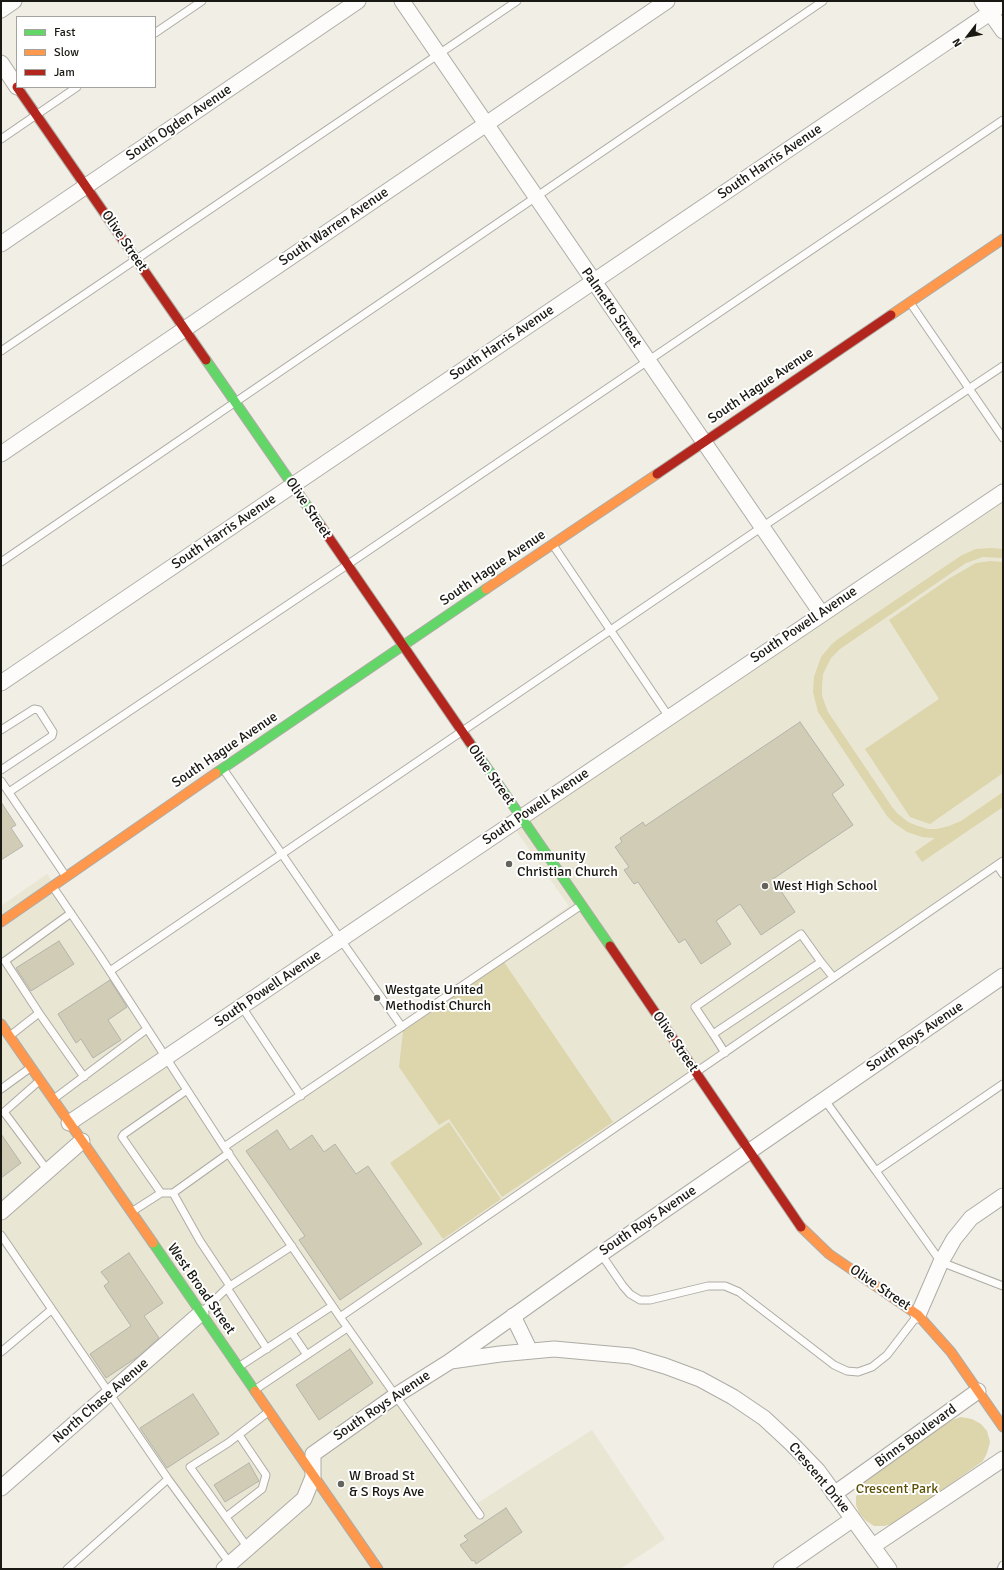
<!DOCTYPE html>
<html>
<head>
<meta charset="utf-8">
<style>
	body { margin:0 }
	#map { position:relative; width:1004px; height:1570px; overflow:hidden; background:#f0eee5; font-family:Signika,sans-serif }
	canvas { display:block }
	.frame { position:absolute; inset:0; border:2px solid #191812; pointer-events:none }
	.legend { position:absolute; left:16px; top:16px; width:140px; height:72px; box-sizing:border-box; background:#fff; border:1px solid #a3a3a0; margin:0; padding:5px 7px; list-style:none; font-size:12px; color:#191812 }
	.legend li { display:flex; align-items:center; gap:8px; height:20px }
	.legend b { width:20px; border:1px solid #a3a3a0 }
	.north { position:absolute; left:948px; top:16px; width:40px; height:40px; -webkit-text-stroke:3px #fff; paint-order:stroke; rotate:239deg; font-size:11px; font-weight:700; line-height:16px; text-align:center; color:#191812 }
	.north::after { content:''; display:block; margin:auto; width:14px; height:18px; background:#191812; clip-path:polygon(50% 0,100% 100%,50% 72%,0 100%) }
</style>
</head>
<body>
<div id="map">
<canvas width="1004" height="1570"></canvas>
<div class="frame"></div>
<ul class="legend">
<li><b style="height:5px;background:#63d668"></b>Fast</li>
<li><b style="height:5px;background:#ff974d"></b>Slow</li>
<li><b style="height:5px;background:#b3261e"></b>Jam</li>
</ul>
<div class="north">N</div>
</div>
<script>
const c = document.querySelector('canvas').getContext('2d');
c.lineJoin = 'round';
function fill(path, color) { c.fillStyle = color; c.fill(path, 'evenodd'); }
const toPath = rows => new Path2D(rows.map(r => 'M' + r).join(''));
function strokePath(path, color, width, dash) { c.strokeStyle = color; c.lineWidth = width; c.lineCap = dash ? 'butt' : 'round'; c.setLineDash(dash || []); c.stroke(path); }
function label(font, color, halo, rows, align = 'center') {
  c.font = font + ' Signika,sans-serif'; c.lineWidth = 4; c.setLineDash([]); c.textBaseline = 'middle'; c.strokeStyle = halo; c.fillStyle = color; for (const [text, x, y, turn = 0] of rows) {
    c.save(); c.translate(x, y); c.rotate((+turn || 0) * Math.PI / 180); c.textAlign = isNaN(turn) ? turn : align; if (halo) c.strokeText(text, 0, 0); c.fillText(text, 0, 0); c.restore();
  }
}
fill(toPath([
	[1003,497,1003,866,699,1076,342,1315,473,1506,592,1430,665,1539,620,1569,229,1569,1,1244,1,906,47,874,225,1142,448,992,569,906,515,829]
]), '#e9e6d4');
fill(toPath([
	[991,548,1003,549,1003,558,983,557,966,563,840,649,831,658,823,674,822,686,822,696,828,712,892,807,897,813,908,822,915,825,928,829,937,829,949,826,961,821,1003,792,1003,807,922,862,915,852,935,838,922,837,907,832,894,823,887,816,818,712,813,692,814,677,821,657,831,645,838,639,962,555,976,549],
	[990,561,1003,562,1003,773,930,824,910,817,865,749,939,699,889,620,950,578,976,563],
	[504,962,613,1122,502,1197,449,1119,439,1125,399,1067,403,1031],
	[449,1122,501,1199,443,1239,390,1163],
	[961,1417,972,1419,981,1424,987,1431,990,1442,987,1453,983,1461,896,1523,884,1526,874,1526,865,1520,859,1513,856,1505,856,1497,862,1483,881,1468,952,1420]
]), '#ddd5ab');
const building = toPath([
	[800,722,844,785,832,794,853,825,773,879,795,912,761,935,740,904,716,921,731,944,701,964,685,939,679,943,638,882,634,884,624,870,629,867,615,847,622,842,620,838,643,822,645,826,800,722],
	[1,802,16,825,11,828,23,846,1,860,1,802],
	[59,941,74,964,31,991,16,968,59,941],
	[110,980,127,1007,108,1020,121,1040,93,1058,81,1039,76,1043,58,1014,110,980],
	[277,1130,290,1150,312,1135,324,1152,335,1144,356,1174,368,1166,422,1244,340,1300,299,1240,305,1236,246,1151,277,1130],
	[1,1134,21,1163,1,1178,1,1134],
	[129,1253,163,1303,144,1316,159,1338,139,1356,106,1378,90,1354,131,1326,104,1286,109,1282,101,1272,129,1253],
	[350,1349,373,1383,319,1420,296,1385,350,1349],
	[193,1394,219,1434,167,1468,140,1428,193,1394],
	[249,1463,259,1481,225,1502,214,1485,249,1463],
	[506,1508,522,1532,476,1564,474,1560,472,1561,460,1545,468,1540,464,1536,506,1508]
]);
fill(building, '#d0ccb6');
strokePath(building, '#b5b4ac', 1);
const lane = toPath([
	[155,33,202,1],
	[1,139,77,87],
	[911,304,1003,438],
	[1,351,517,1],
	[553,545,669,717],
	[1,562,823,1],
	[1,730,34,709,39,710,53,732,52,736,1,770],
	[224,770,341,940,402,1027],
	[1,781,65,875],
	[9,792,347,565,1003,120],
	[997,865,1003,874],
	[53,887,100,956,224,1147,340,1317,480,1515],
	[821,962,833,977],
	[110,971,762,527,1003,366],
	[242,1007,301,1096],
	[39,1013,5,961,71,913],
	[713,1034,821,962,801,934,695,1007,713,1034,725,1053],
	[11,1035,39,1013,84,1077],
	[38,1082,4,1112,48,1171],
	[1,1089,30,1068],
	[55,1098,147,1029],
	[824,1099,876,1171,1003,1084],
	[224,1147,580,906],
	[876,1171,941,1262,1003,1286],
	[161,1193,122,1137,124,1134,187,1090],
	[173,1193,200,1241,230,1286],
	[133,1211,161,1193,173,1193,229,1153],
	[1,1235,168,1479,231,1565],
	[601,1254,623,1286,630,1294,640,1300,650,1300,708,1286,725,1286,739,1292,834,1365,847,1371,858,1372,872,1367,887,1355,917,1316],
	[227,1288,267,1349],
	[202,1312,227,1288,292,1246],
	[340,1317,1003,861],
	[292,1333,307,1355],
	[1,1352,51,1310],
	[240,1366,332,1306],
	[256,1389,347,1328],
	[226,1517,262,1489,266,1475,239,1435],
	[248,1548,190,1467,228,1443,267,1413],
	[67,1569,168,1479],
	[1001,1569,1003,1565]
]);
const street = toPath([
	[402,1,821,613],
	[982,1,1003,31],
	[1,10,14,1],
	[1,63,17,87],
	[1,244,358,1],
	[1,454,667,1],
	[1,683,1003,4],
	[69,1123,1003,492],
	[1,1212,82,1141],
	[918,1315,941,1262,954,1239,971,1218,1003,1196],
	[513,1316,530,1351],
	[451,1361,500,1354,554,1349,631,1356,665,1366,700,1379,733,1397,764,1418,792,1444,818,1471,889,1569],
	[1,1488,201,1313],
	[834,1494,978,1391],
	[873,1546,1003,1459],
	[224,1569,304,1499,313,1477,313,1454,395,1396,449,1362,601,1254,1003,976],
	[781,1569,853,1519]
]);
const fast = toPath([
	[206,360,321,526],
	[470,743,610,946],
	[216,773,486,589],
	[153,1243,255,1391]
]);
const slow = toPath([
	[891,315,1003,239],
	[486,589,657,474],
	[1,922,216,773],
	[1,1024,153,1243],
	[801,1227,829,1254,918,1315,951,1352,1003,1427],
	[255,1391,378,1569]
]);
const jam = toPath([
	[17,87,206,360],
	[657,474,891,315],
	[321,526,470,743],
	[610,946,801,1227]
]);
strokePath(lane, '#adaca5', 9);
strokePath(street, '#adaca5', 17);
strokePath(fast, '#adaca5', 11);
strokePath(slow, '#adaca5', 11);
strokePath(jam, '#adaca5', 11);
strokePath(lane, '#fdfcfb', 7);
strokePath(street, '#fdfcfb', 15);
strokePath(fast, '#63d668', 9);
strokePath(slow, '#ff974d', 9);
strokePath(jam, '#b3261e', 9);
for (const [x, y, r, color] of [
	[509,864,4,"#64635c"],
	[765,886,4,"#64635c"],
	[377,998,4,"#64635c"],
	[341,1484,4,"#64635c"]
]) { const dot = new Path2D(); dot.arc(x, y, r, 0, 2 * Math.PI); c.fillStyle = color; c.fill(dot); strokePath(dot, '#fff', 1.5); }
label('14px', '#191812', '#fff', [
	["South Ogden Avenue",179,123,-34],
	["South Harris Avenue",770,162,-34],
	["South Warren Avenue",334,227,-34],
	["Olive Street",124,241,56],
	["Palmetto Street",611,308,55],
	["South Harris Avenue",502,343,-34],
	["South Hague Avenue",761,386,-34],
	["Olive Street",308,508,56],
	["South Harris Avenue",224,532,-34],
	["South Hague Avenue",493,568,-34],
	["South Powell Avenue",804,625,-34],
	["South Hague Avenue",225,750,-34],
	["Olive Street",491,775,55],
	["South Powell Avenue",536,807,-34],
	["South Powell Avenue",268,989,-34],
	["South Roys Avenue",915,1037,-34],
	["Olive Street",675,1042,56],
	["South Roys Avenue",648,1221,-34],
	["Olive Street",880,1288,34],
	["West Broad Street",201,1289,55],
	["North Chase Avenue",101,1401,-41],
	["South Roys Avenue",382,1406,-34],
	["Binns Boulevard",916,1436,-36],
	["Crescent Drive",819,1478,50]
]);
label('14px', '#191812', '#fff', [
	["Community",517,856],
	["Christian Church",517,872],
	["West High School",773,886],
	["Westgate United",385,990],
	["Methodist Church",385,1006],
	["W Broad St",349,1476],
	["& S Roys Ave",349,1492]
], 'left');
label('14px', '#5d5105', '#fff', [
	["Crescent Park",897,1489]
]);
</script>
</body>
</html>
